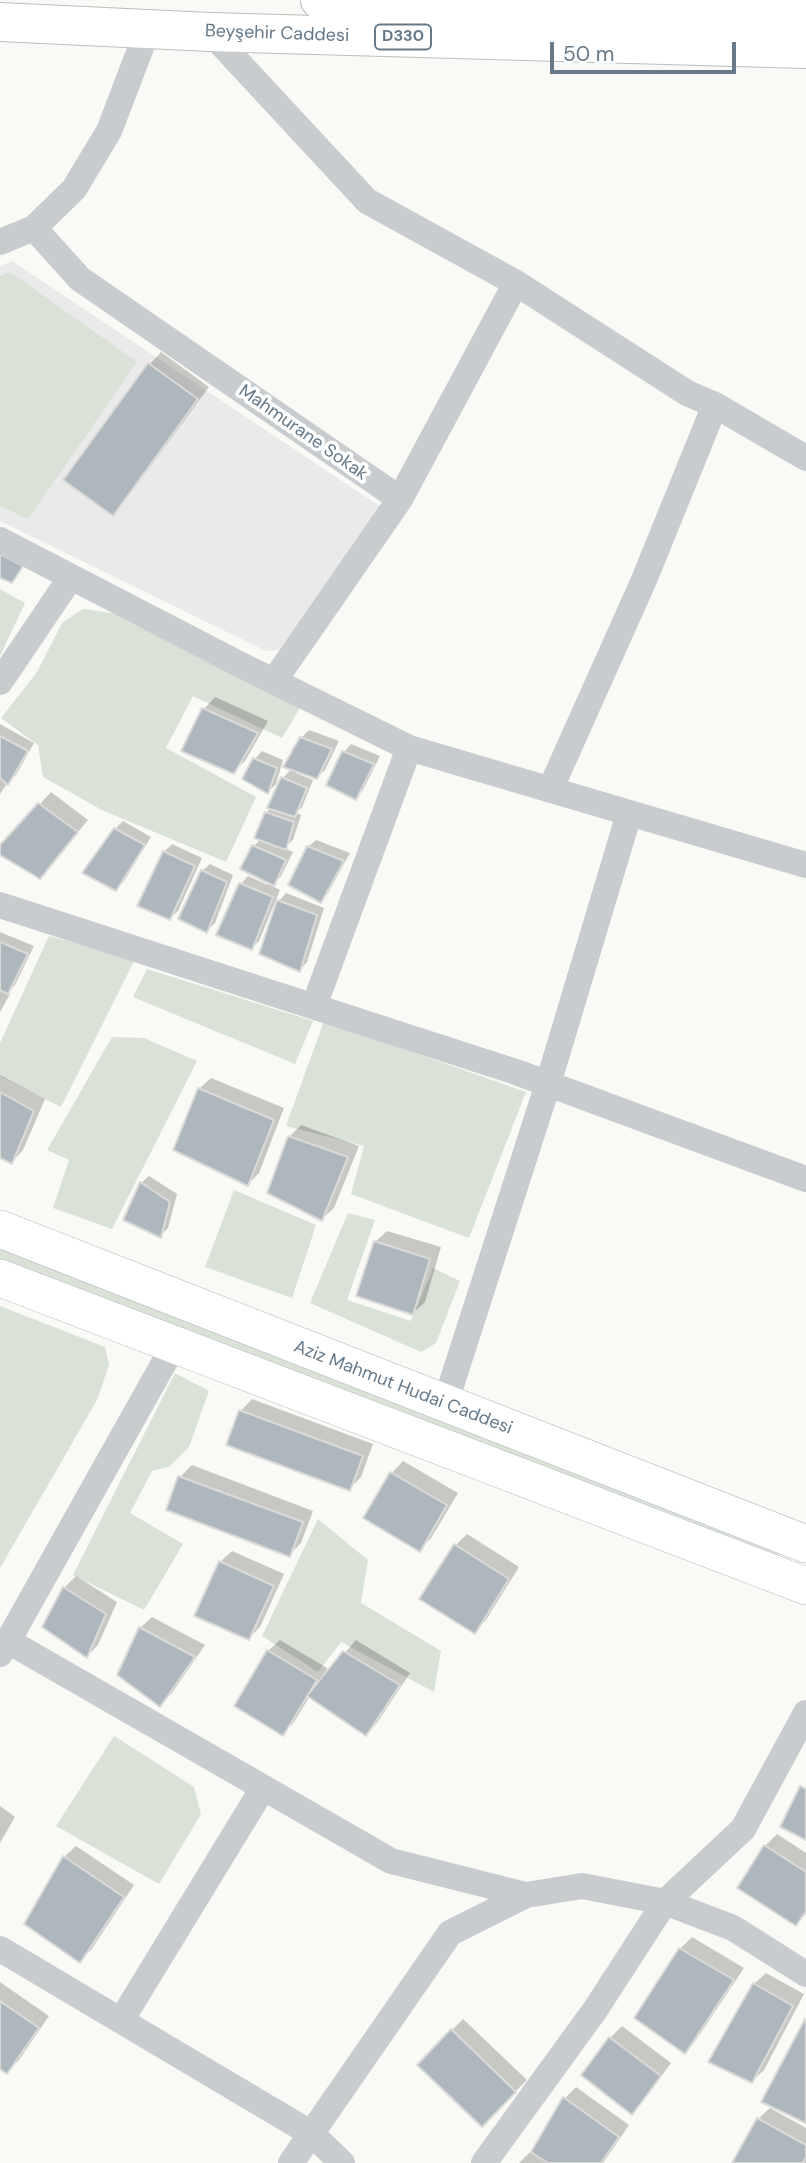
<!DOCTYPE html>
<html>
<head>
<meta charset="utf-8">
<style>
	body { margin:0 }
	#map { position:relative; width:806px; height:2163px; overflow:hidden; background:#f9f9f6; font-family:"DM Sans",sans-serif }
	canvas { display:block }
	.scale { position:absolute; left:550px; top:42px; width:186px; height:32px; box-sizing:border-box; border:4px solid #657989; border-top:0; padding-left:9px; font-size:21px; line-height:24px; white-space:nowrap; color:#657989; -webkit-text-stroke:5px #fff; paint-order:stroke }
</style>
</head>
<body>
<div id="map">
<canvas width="806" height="2163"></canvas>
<div class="scale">50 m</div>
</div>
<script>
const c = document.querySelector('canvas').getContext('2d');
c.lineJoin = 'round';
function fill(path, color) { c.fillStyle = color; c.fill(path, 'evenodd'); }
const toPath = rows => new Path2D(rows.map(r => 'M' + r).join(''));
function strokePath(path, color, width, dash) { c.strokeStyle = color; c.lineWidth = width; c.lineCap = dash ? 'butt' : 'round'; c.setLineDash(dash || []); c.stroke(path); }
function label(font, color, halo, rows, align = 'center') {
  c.font = font + ' "DM Sans",sans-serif'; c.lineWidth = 7; c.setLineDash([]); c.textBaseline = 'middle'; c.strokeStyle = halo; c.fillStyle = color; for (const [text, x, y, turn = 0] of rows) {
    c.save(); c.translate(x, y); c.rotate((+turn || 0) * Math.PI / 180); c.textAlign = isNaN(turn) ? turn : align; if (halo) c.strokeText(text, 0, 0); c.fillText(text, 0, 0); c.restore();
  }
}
fill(toPath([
	[12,261,384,509,287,649,266,651,0,521,0,266]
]), '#e9eae9');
fill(toPath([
	[10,272,137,362,28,519,0,506,0,276],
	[0,589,25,603,0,656],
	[83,609,112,613,301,706,282,738,193,696,166,748,256,797,226,862,102,810,43,777,38,745,1,718,37,672,62,623],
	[49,936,135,959,61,1107,0,1076,0,1043],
	[147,969,313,1021,295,1064,133,997],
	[324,1021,526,1092,469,1238,351,1194,364,1146,286,1126],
	[112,1037,144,1038,197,1061,112,1229,53,1208,69,1160,47,1150],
	[234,1190,316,1225,292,1298,205,1267],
	[348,1213,375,1220,347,1300,411,1321,433,1268,460,1281,436,1343,421,1352,310,1303],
	[0,1249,777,1551,780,1559,776,1562,0,1260],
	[0,1306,105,1347,109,1365,97,1400,0,1568],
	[175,1373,209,1391,189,1447,169,1467,152,1471,130,1513,183,1544,144,1610,73,1575],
	[318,1519,368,1560,361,1603,441,1651,434,1692,341,1642,318,1672,262,1636],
	[114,1736,194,1787,201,1814,159,1884,56,1826]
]), '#dae1d6');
fill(toPath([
	[161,352,209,387,124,502,112,514,65,480,150,364],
	[215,697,268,721,245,761,233,772,204,709],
	[0,724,34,743,16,775,8,782,0,794],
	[309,730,339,741,325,770,317,777,297,770,296,773,313,780,302,807,296,813,301,815,293,840,284,848,293,852,281,876,272,886,280,890,259,941,252,948,241,884,248,876,268,885,269,882,254,846,261,839,266,813,272,807,283,778,292,768,301,738],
	[351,744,380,756,363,790,356,798,344,752],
	[262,751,283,760,276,784,268,792,244,778,255,759],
	[51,792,88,820,51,865,0,853,0,848],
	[123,821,151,837,124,881,116,889,115,829],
	[316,840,350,853,328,893,320,900,308,847],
	[172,844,202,858,178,911,170,918,164,852],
	[210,864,233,875,215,923,207,931,202,871],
	[286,893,324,908,307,962,300,970,279,901],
	[0,932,34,946,15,985,7,993,10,994,0,1012],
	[0,1075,45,1099,23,1150,12,1162,0,1156],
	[211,1078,284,1108,259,1173,248,1184,199,1089],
	[301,1125,359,1146,334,1208,322,1219,289,1137],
	[149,1176,177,1194,168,1228,160,1236,141,1183],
	[387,1231,441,1247,425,1302,413,1313,375,1242],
	[252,1399,373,1444,361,1477,349,1489,241,1411],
	[403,1461,458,1493,431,1538,419,1550,365,1518,392,1473],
	[192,1465,313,1511,301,1543,289,1555,180,1477],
	[467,1534,519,1567,486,1620,474,1631,455,1546],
	[232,1551,284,1574,260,1627,249,1638,220,1562],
	[76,1576,117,1602,98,1645,87,1656,64,1588],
	[152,1617,205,1645,172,1693,160,1705,140,1628],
	[280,1640,327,1668,325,1676,356,1640,410,1673,377,1723,366,1734,310,1696,294,1722,283,1733,268,1651],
	[0,1806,15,1817,0,1843],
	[777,1834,806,1853,806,1914,796,1924,739,1888,765,1846],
	[76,1846,134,1885,91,1950,79,1961,64,1857],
	[692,1937,744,1968,696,2040,685,2052,680,1949],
	[766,1973,804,1994,764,2070,752,2081,754,1984],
	[0,1982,49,2016,19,2060,7,2072,0,2067],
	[463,2019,527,2080,482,2125,419,2064],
	[622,2026,671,2063,643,2101,632,2112,583,2075,610,2038],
	[576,2087,629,2125,603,2163,551,2163,548,2161,546,2163,519,2163,530,2152,532,2154,565,2098],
	[770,2108,806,2128,806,2163,734,2163,758,2119]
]), '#0003');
const building = toPath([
	[148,363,198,399,113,516,63,480,148,363],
	[0,554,23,566,12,583,0,578,0,554],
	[202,708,258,733,234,774,181,751,202,708],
	[0,736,28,751,8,785,0,778,0,736],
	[300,737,332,749,317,779,283,767,300,737],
	[342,751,374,764,356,800,326,785,342,751],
	[253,758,277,768,268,794,242,779,253,758],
	[281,777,307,788,295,817,267,808,281,777],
	[38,803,78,832,40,879,0,855,0,845,38,803],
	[265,812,294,822,286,850,254,838,265,812],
	[114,828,145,845,116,891,82,873,114,828],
	[252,845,286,860,274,886,240,869,252,845],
	[307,846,344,861,321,903,288,885,307,846],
	[163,851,195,866,170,920,137,906,163,851],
	[201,870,227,882,207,933,178,919,201,870],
	[239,883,273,897,252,950,216,935,239,883],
	[277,900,317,915,300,972,259,954,277,900],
	[0,942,28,954,8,994,0,990,0,942],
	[198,1088,274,1120,248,1186,173,1150,198,1088],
	[0,1092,34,1111,12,1164,0,1158,0,1092],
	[288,1136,348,1157,322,1221,267,1193,288,1136],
	[140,1182,170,1202,161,1238,123,1220,140,1182],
	[374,1241,430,1259,413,1315,356,1296,374,1241],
	[239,1410,363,1456,350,1491,226,1445,239,1410],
	[390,1472,447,1505,420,1552,363,1518,390,1472],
	[178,1476,303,1522,290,1557,166,1510,178,1476],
	[454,1544,509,1579,475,1634,419,1599,454,1544],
	[219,1561,274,1586,249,1640,194,1616,219,1561],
	[63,1587,106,1614,87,1658,42,1627,63,1587],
	[139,1627,195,1657,160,1707,117,1675,139,1627],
	[267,1650,317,1680,283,1736,234,1706,267,1650],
	[343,1651,400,1685,366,1736,307,1696,343,1651],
	[800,1786,806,1789,806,1840,780,1827,800,1786],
	[764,1845,806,1872,806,1911,796,1926,737,1888,764,1845],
	[63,1856,124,1897,80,1963,24,1924,63,1856],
	[679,1948,734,1980,685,2054,634,2018,679,1948],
	[753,1983,793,2006,752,2083,708,2062,753,1983],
	[0,2001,39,2028,7,2074,0,2069,0,2001],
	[805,2019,806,2020,806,2123,761,2102,805,2019],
	[451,2029,516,2092,482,2127,417,2065,451,2029],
	[609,2037,661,2076,632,2115,581,2075,609,2037],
	[563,2097,619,2137,601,2163,548,2163,531,2152,563,2097],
	[757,2118,806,2145,806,2157,803,2163,732,2163,757,2118]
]);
fill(building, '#aeb7bd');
strokePath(building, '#dadad8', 2);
const secondary = toPath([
	[0,1229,806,1544],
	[0,1278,806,1586]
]);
const highway = toPath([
	[320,0,806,13],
	[0,22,210,32,806,49]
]);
strokePath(secondary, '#b8bec2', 38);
strokePath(highway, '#babec1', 40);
strokePath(toPath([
	[210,32,367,201,516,283,400,499],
	[34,228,80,279,400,499,274,681],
	[0,242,34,228,74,189,109,131,148,29],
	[516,283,687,393,715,405,644,580,550,790],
	[715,405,806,458],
	[0,540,239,664,409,748,806,865],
	[0,682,71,577],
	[0,905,516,1072,806,1179],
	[314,1006,409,748],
	[445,1404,548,1084,629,814],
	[8,1641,174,1345],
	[0,1654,8,1641,391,1861,526,1895],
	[0,1949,312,2134,342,2163],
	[122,2019,263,1788],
	[291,2163,450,1933,526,1895,582,1886,665,1902,733,1928,806,1974],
	[484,2163,595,2010,665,1902,743,1829,806,1713]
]), '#c8cccf', 26);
strokePath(secondary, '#fff', 37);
strokePath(highway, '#fff', 38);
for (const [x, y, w] of [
	[403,37,56]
]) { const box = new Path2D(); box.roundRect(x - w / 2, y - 12.5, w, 25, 5); c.fillStyle = '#fff'; c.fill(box); strokePath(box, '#657989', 2); }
label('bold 16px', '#657989', null, [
	["D330",403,37]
]);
label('18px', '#657989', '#fff', [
	["Beyşehir Caddesi",277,34,2],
	["Mahmurane Sokak",303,433,35],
	["Aziz Mahmut Hudai Caddesi",403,1388,21]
]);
</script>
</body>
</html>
